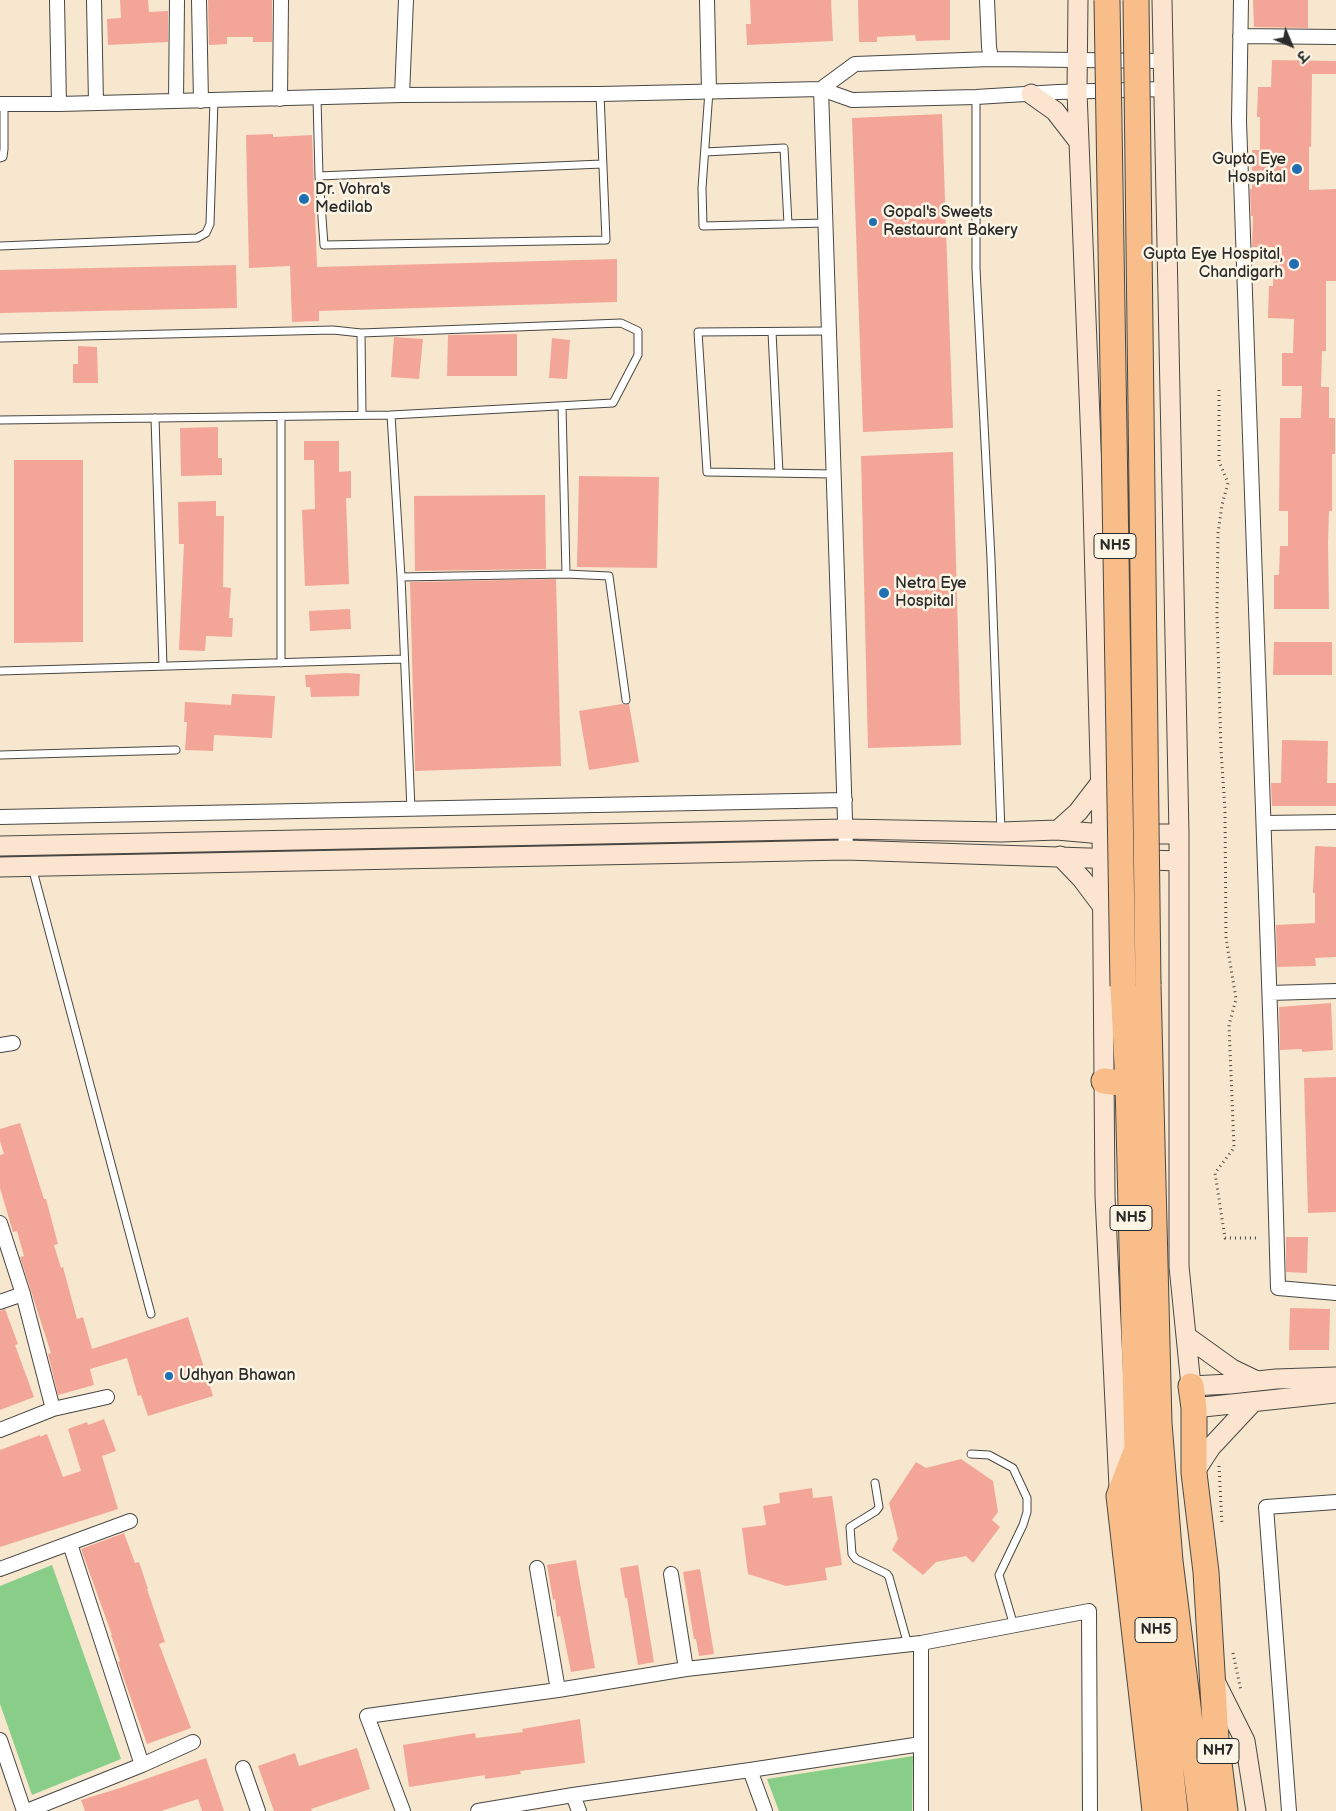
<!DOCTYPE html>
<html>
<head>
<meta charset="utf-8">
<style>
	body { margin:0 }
	#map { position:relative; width:1336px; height:1811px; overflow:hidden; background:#f6e7ce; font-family:"Balsamiq Sans","Playpen Sans Deva",sans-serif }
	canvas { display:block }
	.north { position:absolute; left:1266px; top:20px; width:50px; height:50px; -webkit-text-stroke:4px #fcf5e5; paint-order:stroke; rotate:135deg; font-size:14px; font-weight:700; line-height:20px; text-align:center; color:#2b2b2b }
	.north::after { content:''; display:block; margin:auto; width:18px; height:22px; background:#2b2b2b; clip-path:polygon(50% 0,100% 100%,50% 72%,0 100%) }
</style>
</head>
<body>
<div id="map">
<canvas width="1336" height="1811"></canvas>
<div class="north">उ</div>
</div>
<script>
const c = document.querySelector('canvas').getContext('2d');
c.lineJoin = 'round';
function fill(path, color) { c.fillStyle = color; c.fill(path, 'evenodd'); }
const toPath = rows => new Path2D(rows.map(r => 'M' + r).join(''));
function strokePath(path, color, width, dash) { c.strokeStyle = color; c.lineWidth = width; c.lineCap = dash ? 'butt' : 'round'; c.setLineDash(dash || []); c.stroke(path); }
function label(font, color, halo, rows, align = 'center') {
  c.font = font + ' "Balsamiq Sans",sans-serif'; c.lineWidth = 5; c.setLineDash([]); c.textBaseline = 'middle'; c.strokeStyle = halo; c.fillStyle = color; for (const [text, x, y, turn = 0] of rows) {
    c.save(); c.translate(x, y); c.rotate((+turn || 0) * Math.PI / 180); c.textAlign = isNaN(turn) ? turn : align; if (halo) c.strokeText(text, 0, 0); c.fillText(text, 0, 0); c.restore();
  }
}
fill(toPath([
	[52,1565,121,1759,32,1795,0,1704,0,1586],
	[913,1756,912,1811,779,1811,767,1779]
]), '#89ce88');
fill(toPath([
	[120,0,148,0,149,12,168,11,168,42,108,45,107,19,121,18],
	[208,0,272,0,272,42,253,42,253,37,227,37,227,44,209,45],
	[750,0,831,0,833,41,747,45,746,24,751,24],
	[858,0,950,0,950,40,916,41,915,35,877,37,877,42,859,42],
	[1253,0,1308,0,1308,28,1254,27],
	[1272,60,1336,61,1336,74,1312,74,1311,147,1309,147,1309,190,1336,189,1336,281,1326,281,1326,351,1322,351,1321,387,1329,387,1329,418,1335,418,1335,454,1332,454,1332,511,1329,511,1328,542,1329,609,1274,609,1274,575,1279,575,1280,546,1288,546,1288,511,1279,511,1280,418,1301,418,1302,386,1282,386,1282,353,1293,353,1294,319,1268,318,1269,286,1273,286,1274,247,1252,247,1253,216,1251,216,1250,189,1252,189,1252,150,1260,150,1260,117,1257,117,1258,87,1271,87],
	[942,114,953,428,863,432,852,118],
	[273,134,273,137,312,135,317,267,617,259,617,302,319,311,319,321,292,322,290,266,249,268,246,135],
	[236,265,237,308,0,313,0,270],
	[517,334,517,376,447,376,448,335],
	[394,337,423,339,419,379,391,377],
	[552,338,570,340,567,379,549,378],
	[78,346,97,347,98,383,73,383,73,364,78,364],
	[218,427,218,458,222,458,222,475,181,476,180,428],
	[304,441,339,441,339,472,351,471,351,498,346,498,349,584,305,586,302,510,315,509,314,460,304,460],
	[953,452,961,745,868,748,861,456],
	[14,460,83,460,83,642,14,643],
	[579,476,659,477,657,568,577,567],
	[545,495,546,569,415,571,414,496],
	[216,501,216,516,224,516,223,587,231,588,229,618,233,618,232,637,206,636,205,651,179,650,184,544,179,544,178,502],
	[556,579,561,766,415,771,410,582],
	[350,609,351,629,310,631,309,611],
	[1274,642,1332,642,1332,675,1273,675],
	[347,673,360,674,359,696,311,697,310,687,306,687,305,675],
	[232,694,275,696,272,738,214,735,213,751,185,750,187,722,184,722,185,702,231,705],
	[622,704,626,705,629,704,639,762,589,770,579,711],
	[1282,740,1328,741,1327,783,1336,783,1336,806,1272,806,1271,783,1281,783],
	[1315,846,1336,847,1336,957,1315,958,1316,966,1277,967,1276,925,1315,923,1315,893,1313,893],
	[1331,1003,1333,1050,1302,1052,1302,1049,1280,1050,1279,1007],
	[1336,1077,1336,1212,1308,1213,1304,1078],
	[20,1123,44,1199,46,1199,58,1244,54,1245,61,1268,63,1267,77,1319,83,1317,92,1349,188,1317,213,1396,148,1416,141,1395,138,1396,127,1358,90,1369,94,1385,58,1395,48,1354,51,1353,20,1257,24,1256,17,1231,13,1232,0,1188,0,1155,4,1154,0,1141,0,1129],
	[1286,1237,1308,1237,1307,1273,1286,1272],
	[1290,1308,1330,1309,1329,1350,1289,1350],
	[5,1309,18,1344,15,1345,34,1397,0,1410,0,1311],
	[104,1419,116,1451,102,1456,118,1509,0,1547,0,1450,40,1435,40,1437,47,1434,63,1477,81,1471,68,1429,87,1422,88,1425],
	[961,1459,993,1481,998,1512,992,1520,1000,1527,973,1563,966,1556,936,1562,923,1575,892,1550,898,1539,889,1503,916,1462,926,1468],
	[812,1488,813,1498,832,1496,842,1565,825,1568,827,1580,786,1586,748,1574,742,1528,766,1525,763,1506,780,1503,779,1493],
	[124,1533,135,1563,139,1562,148,1589,147,1589,165,1642,159,1644,191,1728,147,1744,118,1662,120,1661,111,1635,112,1635,81,1549],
	[576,1560,595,1668,571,1672,560,1616,557,1617,555,1599,553,1600,547,1565],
	[638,1565,654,1662,638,1665,627,1598,625,1598,620,1568],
	[700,1569,714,1654,699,1656,696,1639,694,1639,683,1572],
	[580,1719,585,1763,520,1771,521,1774,485,1779,485,1775,409,1787,403,1745,475,1733,476,1738,523,1732,522,1729],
	[357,1748,370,1789,311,1809,312,1811,274,1811,258,1766,295,1753,299,1766],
	[206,1758,224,1811,202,1811,198,1799,161,1811,85,1811,81,1800,120,1788]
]), '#f3a698');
const lane = toPath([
	[709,91,702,188,703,226,825,223],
	[976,97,976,269,991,559,1001,832],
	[317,98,319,176,324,245,606,240,600,94],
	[705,152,784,148,788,224],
	[0,158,3,157,4,149,4,104],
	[319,176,602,164],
	[0,246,197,238,206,233,210,224,214,100],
	[829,331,698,332,707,472,834,474],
	[772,332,779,473],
	[0,338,333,330,361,333],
	[562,406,566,574],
	[391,415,401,577,411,809],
	[281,417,281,663],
	[155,418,163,666],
	[0,420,391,415,613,403,638,355,638,331,621,323,361,333,362,415],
	[401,577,566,574,609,576,626,700],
	[0,671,404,659],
	[0,755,176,750],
	[32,867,151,1314],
	[971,1454,989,1455,1013,1468,1027,1498,1027,1512,1023,1525,999,1575,1014,1626],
	[875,1483,879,1507,876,1511,850,1527,852,1554,856,1559,887,1574,889,1577,908,1645]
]);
const street = toPath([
	[57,0,59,104],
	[94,0,96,103],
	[199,0,201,101],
	[707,0,709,91],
	[987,0,989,47,991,59],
	[1241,0,1239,121,1271,1039,1278,1288,1336,1293],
	[1240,36,1336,37],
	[821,89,846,850],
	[821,89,855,64,991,59,1164,61],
	[402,95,406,0],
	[280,99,281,0],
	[176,101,177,0],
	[0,104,59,104,402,95,600,94,821,89,852,100,976,97,1058,92,1165,89],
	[0,817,845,800],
	[1264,823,1336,822],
	[1270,993,1336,991],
	[0,1045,13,1043],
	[0,1223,23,1294,53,1409],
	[0,1302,23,1294],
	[0,1430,53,1409,107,1397],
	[70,1544,142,1765],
	[537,1568,558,1690],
	[0,1569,130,1521],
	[671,1574,686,1669],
	[0,1740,24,1811],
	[243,1768,258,1811],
	[750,1770,765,1811],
	[573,1795,579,1811],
	[27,1811,142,1765,193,1742],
	[403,1811,367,1716,558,1690,686,1669,921,1643,1089,1611,1090,1811],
	[478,1811,573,1795,750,1770,921,1744],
	[921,1811,921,1643],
	[1289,1811,1266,1507,1336,1502]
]);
const secondary = toPath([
	[1078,0,1077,92,1092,469,1102,834,1105,1196,1119,1487],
	[1162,0,1179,834,1179,1266,1191,1386,1230,1384,1276,1379,1336,1377],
	[1031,94,1055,111,1079,142],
	[1058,830,1078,812,1101,782],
	[0,846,846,829,1001,832,1057,830,1102,834,1179,834],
	[1060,856,1082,879,1103,907],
	[0,867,846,850,1179,861],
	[1186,1336,1232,1369,1257,1381],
	[1194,1408,1336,1393],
	[1194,1473,1211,1447,1253,1402],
	[1215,1681,1245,1741,1256,1811]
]);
const highway = toPath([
	[1148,984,1159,1423,1170,1561,1201,1811],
	[1123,986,1128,1084,1137,1450,1175,1811],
	[1104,1081,1128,1084],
	[1191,1386,1194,1408,1194,1473,1206,1572,1216,1739,1225,1811],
	[1135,1454,1119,1496,1155,1811]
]);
strokePath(lane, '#494743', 9);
strokePath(street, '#494743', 16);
strokePath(secondary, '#494743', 21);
strokePath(highway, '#494743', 27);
strokePath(toPath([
	[1219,390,1219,461,1228,483,1222,505,1218,533,1217,615,1221,750,1225,810,1226,938,1236,999,1229,1025,1234,1148,1215,1173,1225,1238,1257,1238],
	[1219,1466,1222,1525],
	[1233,1653,1241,1691]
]), '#494743', 3, [1, 4]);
strokePath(lane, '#fff', 7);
strokePath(street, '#fff', 14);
strokePath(secondary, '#fce5d0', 19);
strokePath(highway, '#f8bd89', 25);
const highwayBridge = toPath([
	[1107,0,1123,986],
	[1136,0,1148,984]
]);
strokePath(highwayBridge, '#494743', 27, []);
strokePath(highwayBridge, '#f8bd89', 25);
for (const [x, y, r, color] of [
	[1297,169,6,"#1f6fb2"],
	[304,199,6,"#1f6fb2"],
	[873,222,5,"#1f6fb2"],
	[1294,264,6,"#1f6fb2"],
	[884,593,6,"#1f6fb2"],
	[169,1376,5,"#1f6fb2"]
]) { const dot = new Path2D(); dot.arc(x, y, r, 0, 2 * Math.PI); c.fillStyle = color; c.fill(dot); strokePath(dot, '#fcf5e5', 2); }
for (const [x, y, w] of [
	[1115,546,42],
	[1131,1218,42],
	[1156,1630,42],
	[1218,1751,42]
]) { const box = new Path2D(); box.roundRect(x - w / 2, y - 12.5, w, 25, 4); c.fillStyle = '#fcf5e5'; c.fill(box); strokePath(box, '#2b2b2b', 1); }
label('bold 15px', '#2b2b2b', null, [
	["NH5",1115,546],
	["NH5",1131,1218],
	["NH5",1156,1630],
	["NH7",1218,1751]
]);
label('16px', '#2b2b2b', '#fcf5e5', [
	["Gupta Eye",1286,160,"right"],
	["Hospital",1286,178,"right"],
	["Dr. Vohra's",315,190],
	["Medilab",315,208],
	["Gopal's Sweets",883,213],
	["Restaurant Bakery",883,231],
	["Gupta Eye Hospital,",1283,255,"right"],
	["Chandigarh",1283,273,"right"],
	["Netra Eye",895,584],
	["Hospital",895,602],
	["Udhyan Bhawan",179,1376]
], 'left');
</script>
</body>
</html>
